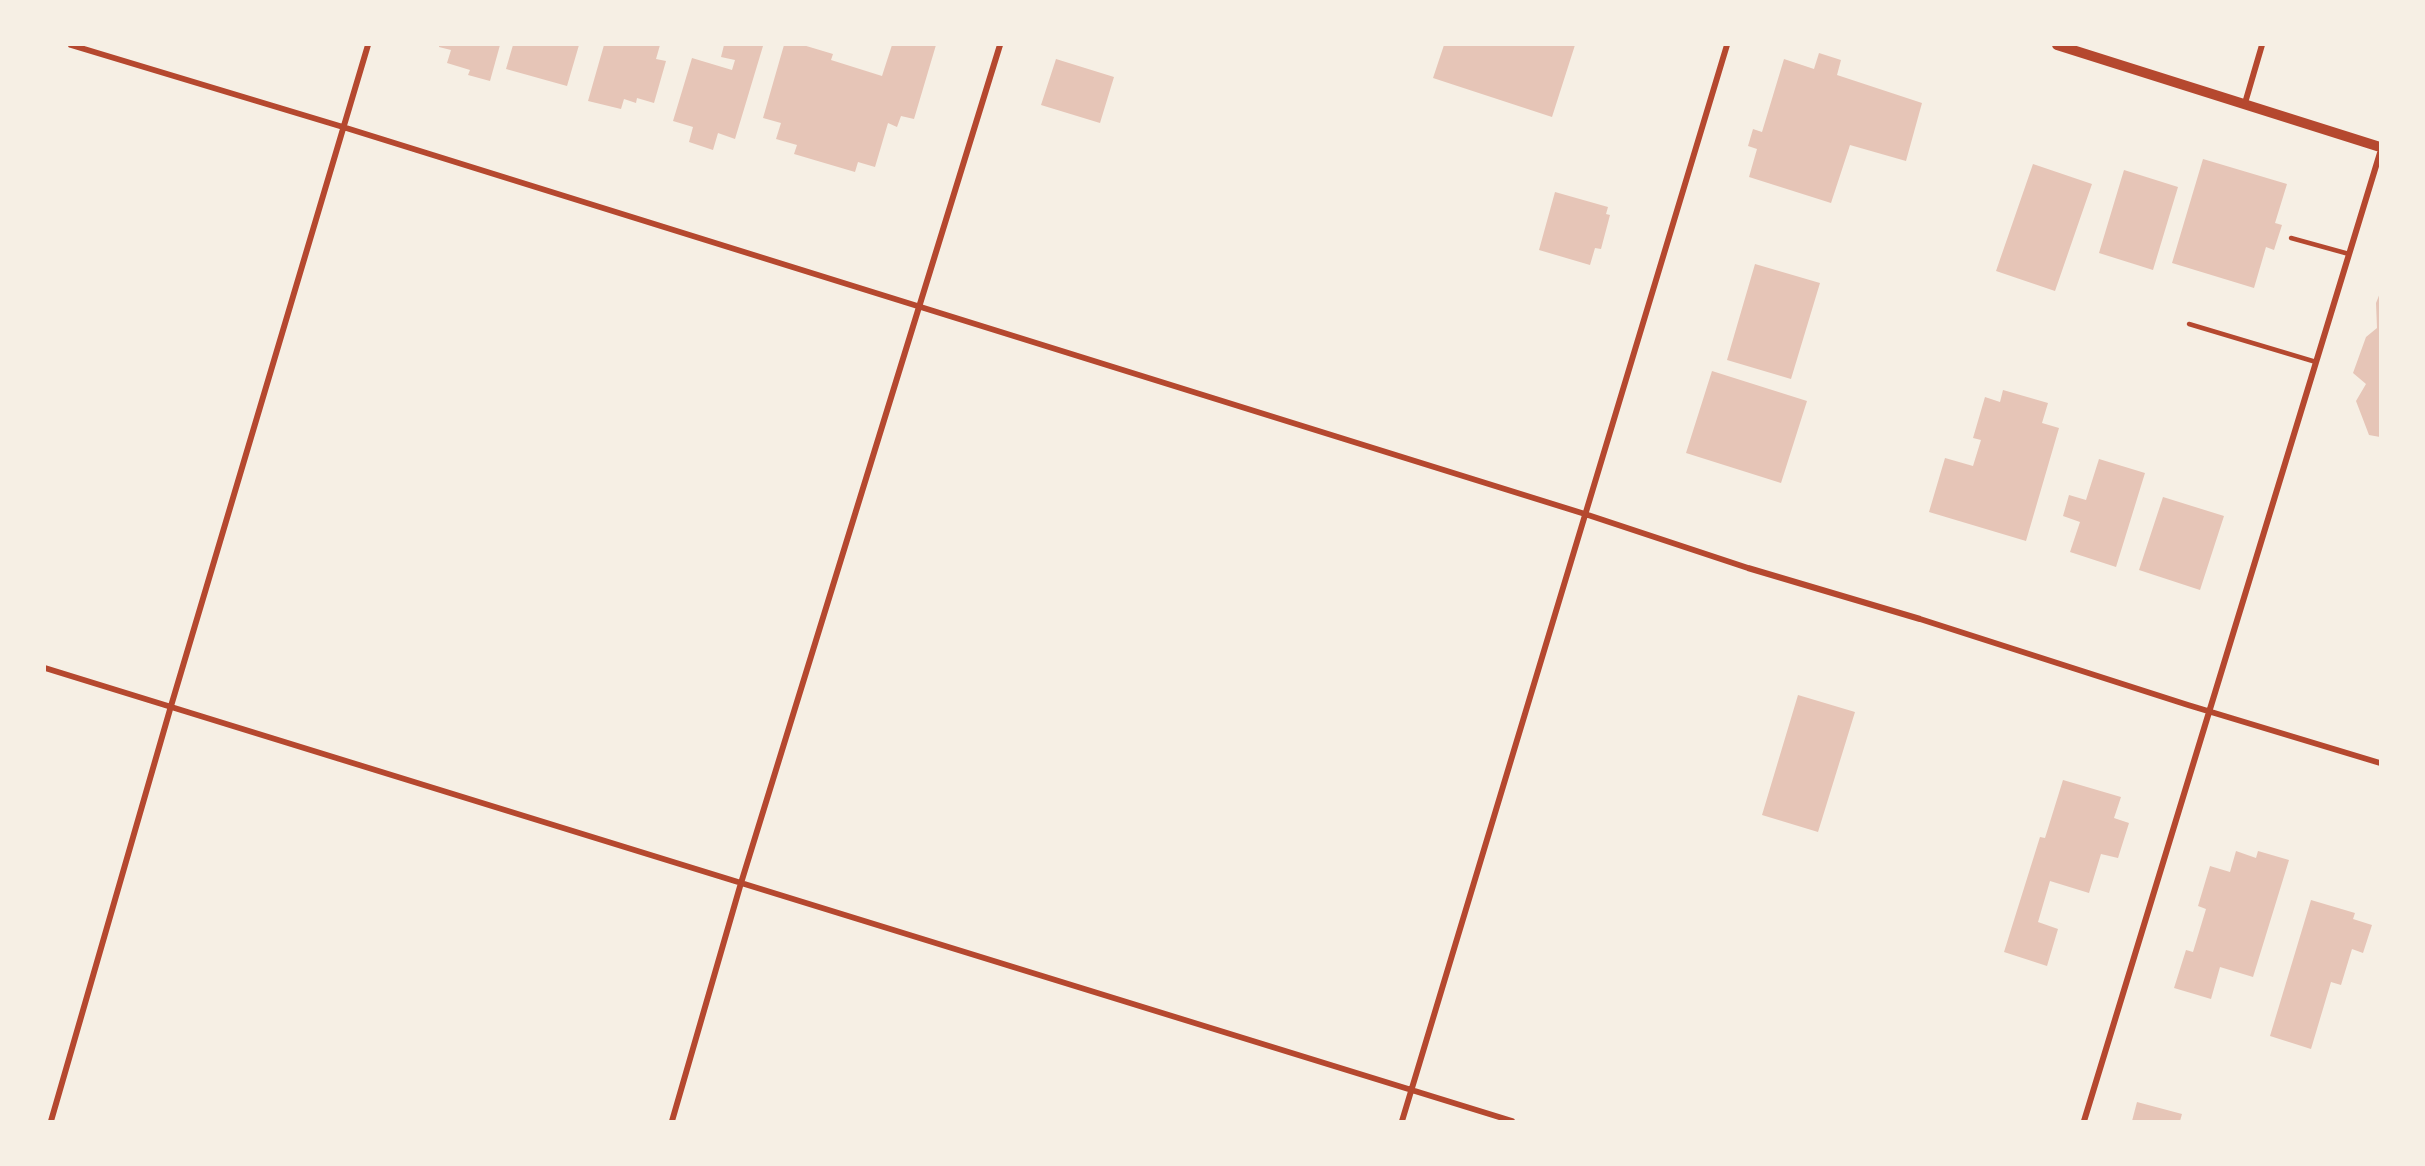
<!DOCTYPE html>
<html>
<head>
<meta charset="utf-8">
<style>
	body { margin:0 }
	#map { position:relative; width:2425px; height:1166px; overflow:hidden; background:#f6efe4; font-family:"Public Sans",sans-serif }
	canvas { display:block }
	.frame { position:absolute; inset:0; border:46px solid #f6efe4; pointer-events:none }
</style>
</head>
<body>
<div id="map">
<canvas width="2425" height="1166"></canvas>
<div class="frame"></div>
</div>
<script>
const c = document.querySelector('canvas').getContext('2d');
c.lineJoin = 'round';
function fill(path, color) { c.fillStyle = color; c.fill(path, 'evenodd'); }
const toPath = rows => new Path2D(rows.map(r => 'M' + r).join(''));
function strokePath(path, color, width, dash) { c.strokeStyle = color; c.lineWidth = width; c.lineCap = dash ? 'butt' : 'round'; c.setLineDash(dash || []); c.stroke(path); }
fill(toPath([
	[439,45,500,45,490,81,468,75,470,70,447,63,451,50,439,47],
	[513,45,579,45,567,86,506,69],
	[604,45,660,45,656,59,666,61,654,103,637,98,636,103,624,99,621,109,588,101],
	[724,45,763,46,735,139,718,133,713,150,689,142,693,127,673,121,692,58,732,70,735,60,721,57],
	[784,45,803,45,833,54,831,60,882,76,892,45,936,45,914,119,901,116,897,127,888,123,875,167,858,162,855,172,794,154,797,145,776,139,781,123,763,118],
	[1444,45,1575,45,1552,117,1433,78],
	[1819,53,1841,60,1837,75,1922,103,1906,161,1850,145,1831,203,1749,177,1757,149,1748,146,1753,129,1762,132,1784,59,1814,69],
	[1056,59,1114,77,1100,123,1041,105],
	[2203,159,2287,184,2275,223,2282,225,2274,250,2266,247,2254,288,2172,263],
	[2033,164,2092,184,2055,291,1996,271],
	[2124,170,2178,187,2153,270,2099,253],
	[1555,192,1608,207,1606,214,1610,215,1601,249,1595,248,1590,265,1539,250],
	[1755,264,1820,283,1791,379,1727,360],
	[2380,293,2380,437,2369,435,2356,401,2366,384,2353,373,2366,337,2377,328,2376,303],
	[1712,371,1807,401,1781,483,1686,453],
	[2003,390,2048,403,2042,423,2059,428,2026,541,1929,512,1945,458,1973,466,1981,440,1973,438,1985,397,2000,402],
	[2099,459,2145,473,2116,567,2070,552,2080,522,2063,516,2069,495,2086,500],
	[2163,497,2224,516,2200,590,2139,570],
	[1798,695,1855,712,1818,832,1762,815],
	[2063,780,2121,797,2114,818,2129,823,2118,858,2101,854,2089,893,2050,881,2038,922,2058,929,2047,966,2004,952,2040,837,2045,838],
	[2236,851,2256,858,2258,851,2289,860,2253,977,2220,967,2211,999,2174,988,2186,950,2193,952,2206,909,2198,906,2210,866,2230,872],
	[2311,900,2355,913,2353,919,2372,925,2363,953,2352,949,2341,985,2331,982,2311,1049,2270,1036],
	[2137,1102,2182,1114,2180,1121,2132,1121]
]), '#e6c5b7');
strokePath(toPath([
	[2291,238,2349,254],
	[2189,324,2316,362]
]), '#b5482f', 4.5);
strokePath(toPath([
	[71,45,343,127,1585,514,1748,568,1920,619,2188,705,2380,763],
	[2245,103,2262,45],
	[45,668,1512,1121],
	[51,1121,171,706,368,45],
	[672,1121,741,883,1000,45],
	[1402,1121,1727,45],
	[2084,1121,2380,153]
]), '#b5482f', 6);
strokePath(toPath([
	[2057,45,2380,147]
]), '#b5482f', 10);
</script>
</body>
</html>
